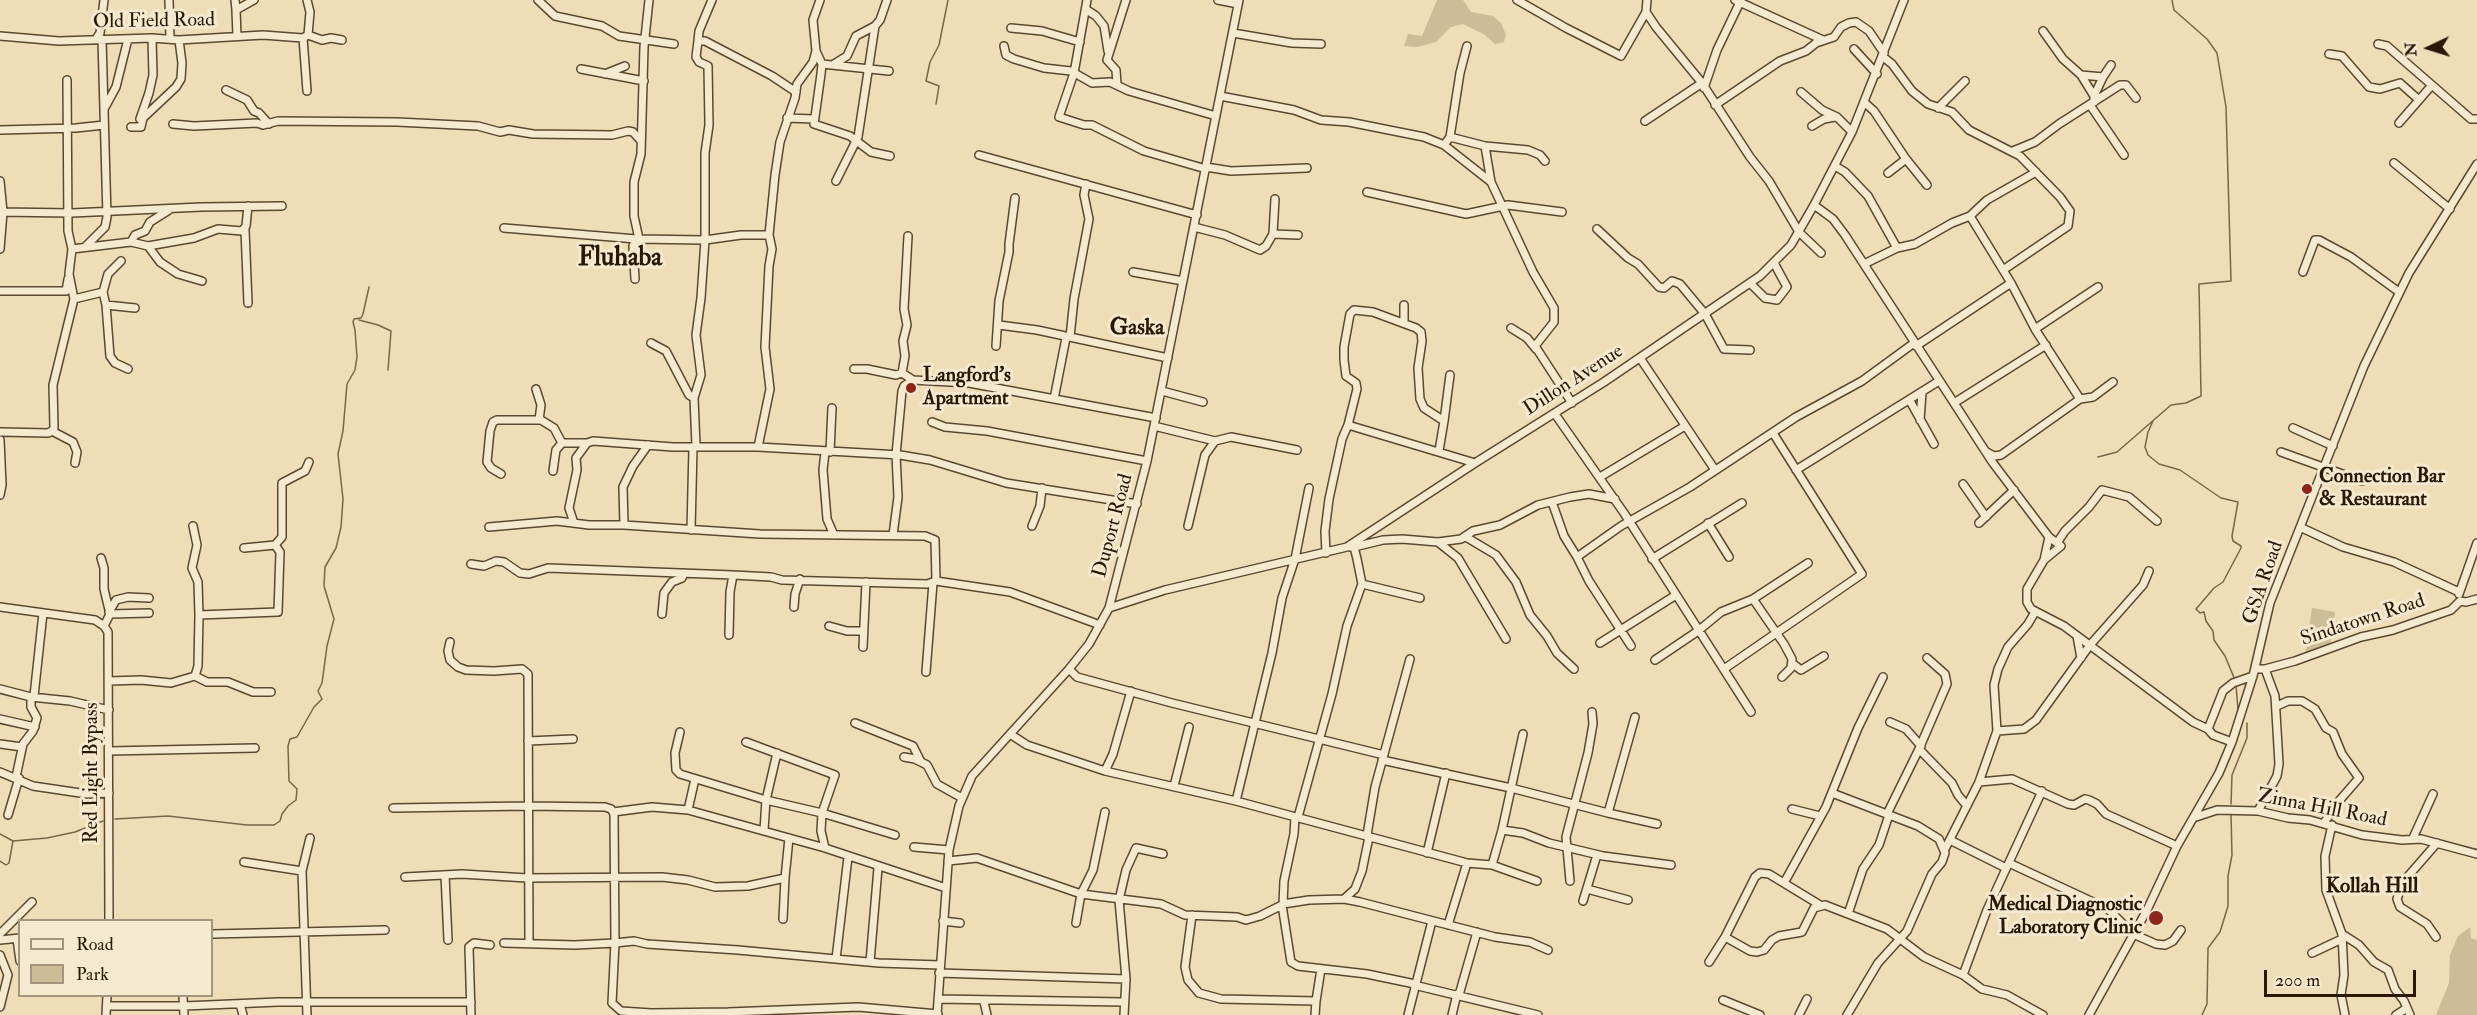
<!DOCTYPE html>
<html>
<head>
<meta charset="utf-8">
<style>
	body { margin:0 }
	#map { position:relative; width:2477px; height:1015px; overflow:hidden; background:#efddb7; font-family:"IM FELL Double Pica",serif }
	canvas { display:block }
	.legend { position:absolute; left:18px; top:919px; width:195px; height:78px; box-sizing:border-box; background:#f5e9d0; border:2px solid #a3957e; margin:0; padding:8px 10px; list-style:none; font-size:18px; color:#291803 }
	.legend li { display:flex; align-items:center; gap:12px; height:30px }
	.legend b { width:30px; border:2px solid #a3957e }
	.north { position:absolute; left:2399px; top:18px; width:60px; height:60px; -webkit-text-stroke:4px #f5e9d0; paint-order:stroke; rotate:266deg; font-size:16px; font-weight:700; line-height:24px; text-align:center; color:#291803 }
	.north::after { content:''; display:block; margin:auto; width:21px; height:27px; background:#291803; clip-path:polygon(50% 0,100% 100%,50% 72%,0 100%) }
	.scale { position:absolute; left:2264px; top:970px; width:152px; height:27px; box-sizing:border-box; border:3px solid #291803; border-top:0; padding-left:8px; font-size:18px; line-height:21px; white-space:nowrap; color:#291803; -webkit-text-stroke:4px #f5e9d0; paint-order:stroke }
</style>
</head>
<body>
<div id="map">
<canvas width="2477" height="1015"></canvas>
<ul class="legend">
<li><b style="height:8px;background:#f5e9d0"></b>Road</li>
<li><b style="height:16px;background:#cdbc98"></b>Park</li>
</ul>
<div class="north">N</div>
<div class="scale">200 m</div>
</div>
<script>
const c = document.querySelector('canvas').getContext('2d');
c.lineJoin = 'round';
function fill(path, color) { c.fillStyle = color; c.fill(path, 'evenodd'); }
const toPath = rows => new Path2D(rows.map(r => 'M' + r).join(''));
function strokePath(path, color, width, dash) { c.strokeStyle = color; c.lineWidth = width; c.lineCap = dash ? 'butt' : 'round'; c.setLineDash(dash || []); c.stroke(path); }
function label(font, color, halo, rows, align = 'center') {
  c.font = font + ' "IM FELL Double Pica",serif'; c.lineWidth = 6; c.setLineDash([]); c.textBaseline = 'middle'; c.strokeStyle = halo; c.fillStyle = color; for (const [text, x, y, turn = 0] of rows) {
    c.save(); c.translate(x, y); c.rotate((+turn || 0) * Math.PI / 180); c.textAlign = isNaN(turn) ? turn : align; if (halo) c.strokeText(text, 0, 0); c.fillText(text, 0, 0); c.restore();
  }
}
fill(toPath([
	[1437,0,1463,0,1471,12,1493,16,1501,23,1506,35,1504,42,1495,44,1485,35,1463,24,1451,27,1436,42,1417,47,1404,46,1408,34,1422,36],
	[2312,608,2335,612,2330,648,2305,655],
	[2470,927,2471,938,2477,940,2477,1015,2436,1015,2449,983,2450,955,2458,936]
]), '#cdbc98');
strokePath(toPath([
	[936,104,939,86,926,81,930,62,939,45,948,0],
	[359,320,378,325,391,331,388,370],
	[2153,421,2148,432,2145,447,2148,455,2159,464,2180,470,2221,498,2238,502,2232,536,2233,541,2241,546,2241,548,2223,582,2214,588,2196,609,2200,613,2204,612,2206,621,2213,631,2214,640,2225,656,2235,680],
	[2098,457,2117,452,2171,405,2186,403,2201,396,2199,284,2231,281,2226,107,2217,53,2207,39,2174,10,2172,0],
	[2236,685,2238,710],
	[2231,804,2232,775,2247,738,2247,723],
	[115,819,168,816,247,825,274,825,280,821,282,814,288,806,296,800,297,789,289,781,288,746,290,739,297,737,314,707,322,699,318,691,322,683,327,646,334,619,324,586,325,567,336,548,341,527,343,499,338,454,343,431,347,384,355,370,357,357,355,330,353,322,354,319,361,318,363,314,369,287],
	[0,834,13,841,47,838,75,832,103,821],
	[0,861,6,865,9,863,13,841],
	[2202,1015,2207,1004,2208,948,2220,932,2228,906,2228,876,2232,855,2231,814]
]), '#78664a', 1.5);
const minor = toPath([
	[169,0,170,38],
	[235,0,236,10],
	[307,0,310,12,308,35],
	[538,0,555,16,602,26,619,36,674,44],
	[1087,0,1074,73,1059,117,1084,125,1092,125,1144,151,1206,169],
	[1218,0,1238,4],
	[1517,0,1566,28,1621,56,1646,12],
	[1647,0,1646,12,1656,27,1702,83,1750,157,1769,181,1799,232,1821,253],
	[1735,0,1823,40],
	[1087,10,1096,16,1104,26,1108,51],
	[1011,28,1042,31,1080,42],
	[2043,31,2063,59,2081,75,2103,77,2111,65],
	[1233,33,1292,43,1321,44],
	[308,35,322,40,331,38,342,40],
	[0,36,59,41,152,38,179,40,263,35,303,38,308,35],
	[237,36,236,10,254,0],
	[303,38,307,91],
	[96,39,100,33,104,0],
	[698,41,699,31,712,0],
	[2378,44,2387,46,2471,119,2477,119],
	[1004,46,1006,55,1014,59,1044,68,1071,71,1092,83,1110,82,1129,91,1216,116],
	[1854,49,1877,74],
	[816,51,822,64,821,74,814,124,850,136,871,152,890,156],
	[2329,54,2342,56,2369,87,2380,89,2400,83,2419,100],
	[1882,56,1892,64,1912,91,1928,104,1952,112,1969,130,2020,156,2060,197,2070,211,2068,226,2003,270],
	[822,64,889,71],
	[834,64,847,56,856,36,875,26,880,20,887,0],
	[581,69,644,81],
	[605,74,625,66],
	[2081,75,2094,96,2094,102],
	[1117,85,1116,70,1107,60,1126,0],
	[1704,88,1717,50,1741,0],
	[226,90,247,100,254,111,259,113,269,124],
	[1801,92,1822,110,1837,117,1852,132],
	[1220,96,1294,110,1321,120,1349,122,1424,137,1444,145,1491,182,1533,272,1554,308,1554,322,1535,346,1572,403],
	[2094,96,2103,77],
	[1864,102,1874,111,1906,159,1927,185],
	[1715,105,1780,61,1806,51,1816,43,1834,37,1841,27,1849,23,1856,22,1869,31,1884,53],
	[2090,105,2124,155],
	[1938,108,1965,81],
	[104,109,116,87,128,39],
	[787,118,814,119],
	[140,119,149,93,153,75,152,38],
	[1645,121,1702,83],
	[2399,123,2432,85],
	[173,124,194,126,257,123,263,125,278,121,397,122,478,126,500,132,509,130,533,134,612,135,628,131,633,132,641,141],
	[1812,126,1824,119,1835,117],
	[131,127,141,127,143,118,176,87,181,79,182,63,179,40],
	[0,130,76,128,104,125],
	[1450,137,1485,146,1528,150,1540,155,1545,161],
	[1444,145,1450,137,1460,73,1467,46],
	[1485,146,1491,182],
	[2013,151,2035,142,2059,124,2120,85,2126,85,2136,98],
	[979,155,1197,215],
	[2394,163,2450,209],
	[1835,166,1845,172,1868,196,1897,248],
	[1206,167,1231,171,1307,168],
	[1888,173,1906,159],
	[0,181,3,212,0,249],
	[836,181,858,137,875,26],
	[1367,192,1466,214,1508,205,1562,212],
	[1814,205,1833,219,1845,235,1993,463,2049,537,2061,546,2044,560],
	[0,212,72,213,201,207,282,206],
	[1970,216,1987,200,2036,172],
	[1194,227,1225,235,1260,250,1266,246,1273,234,1298,235],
	[504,228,636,239,705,240,701,298,696,335,701,375,694,398,696,446],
	[1597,229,1628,258,1638,264,1659,287,1664,288,1672,281,1680,284,1705,314,1724,349,1750,350],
	[245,230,248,303],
	[1273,234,1275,199],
	[769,235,741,235,705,240,705,153,709,125,708,66,699,62,696,57,698,41,705,41,772,76,796,92],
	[639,239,634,216,634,182,641,154,644,47,649,0],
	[131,242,148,246,194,238,218,229,242,231,246,226,248,206],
	[86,246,105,227,107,217,102,39],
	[148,246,160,262,178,274,202,281],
	[72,249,131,242,135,235,145,231,150,222,169,210],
	[1864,264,1897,248,1915,244,1952,223,1970,216,2011,283,2035,329,2080,399,2093,397,2113,382],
	[1133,272,1183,281],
	[2303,272,2315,240,2319,240,2351,257,2399,292],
	[635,279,633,246,636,239],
	[1750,283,1765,298,1777,300,1787,287,1774,263],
	[0,291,66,291,68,279],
	[103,292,106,305,110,356,115,363,128,369],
	[74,299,103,292,108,274,121,261],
	[106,305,135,308],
	[1404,305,1404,323],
	[999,325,1037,330,1168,358],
	[1511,328,1527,338,1536,349],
	[2035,329,2098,287],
	[1070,337,1074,299,1089,219,1084,195,1086,184],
	[651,343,666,351,689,395,694,398],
	[996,346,999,301,1009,252,1009,244,1015,198],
	[1916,346,2011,283],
	[1640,358,1715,470],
	[854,369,867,369,896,375,902,373,913,380,969,383,1156,418],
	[902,373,905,356,903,341,907,325,904,309,908,236],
	[536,389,541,405,539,420],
	[1162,391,1203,402],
	[1054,399,1066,338],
	[1910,401,1934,444],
	[1954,403,2046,345],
	[1555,414,1624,513,1751,712],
	[1920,420,1922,393],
	[1444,421,1450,375],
	[932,422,945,427,987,431,1147,461],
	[1348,425,1475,463],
	[1154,426,1215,441,1231,437,1297,450],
	[2293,428,2333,446],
	[52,431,73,442,77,452,75,463],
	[0,432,48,433,52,431,54,428,53,385,74,299,69,274,72,249,68,231,67,80],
	[0,440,2,485,0,495],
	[758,447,770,389,765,347,769,266,772,249,769,235,775,175,780,142,795,98,797,84,813,62,816,51,813,20,820,0],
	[1985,451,1994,456,2001,455,2080,399],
	[825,452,823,470,827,519,834,535],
	[830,452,832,408],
	[2281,452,2362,481],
	[1796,470,1939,381],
	[553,471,556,450,562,443,587,443],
	[501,474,491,468,487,462,490,431,493,422,497,420,541,420,554,428,562,443],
	[1600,477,1685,426],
	[1963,484,1986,517],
	[1552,502,1564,536,1577,557,1621,526,1690,487,1796,417,1862,381,1914,343],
	[574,523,569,508,577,470,576,458,587,443,593,441,673,447,758,447,900,455,930,460,1006,483,1137,504],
	[1708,523,1729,557],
	[1979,523,2014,490],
	[624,525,623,487,633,466,648,445],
	[1032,526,1040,506,1042,488],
	[1188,526,1205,455,1215,441],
	[489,527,557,521,589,525,624,525,760,534,925,536,935,540,936,581],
	[2302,528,2343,547,2394,562,2459,592],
	[691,530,693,448],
	[893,535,898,497,896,455,902,391,904,386,913,380],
	[1466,537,1496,555,1516,582,1530,615,1547,636,1557,653,1574,669],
	[2049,537,2044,560,2027,589,2027,602,2031,609,2064,626,2193,722,2208,729,2213,735,2232,742],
	[1438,542,1458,558,1506,639],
	[2057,543,2065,531,2089,507,2102,490,2129,497,2157,521],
	[1350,547,1354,547,1357,559,1362,584,1420,598],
	[1354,547,1383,540,1402,539,1438,542,1461,539,1473,531,1500,525,1538,505,1570,497,1589,494,1615,499],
	[244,548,275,545],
	[1326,553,1325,531,1329,499,1342,439,1348,425,1357,389,1356,383,1346,376,1344,360,1344,347,1350,314,1354,310,1373,312,1416,328,1421,332,1422,341,1418,368,1420,399,1424,408,1444,421,1439,451],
	[1577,557,1589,581,1631,646],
	[101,558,104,568,104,589,110,614,104,626],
	[1652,559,1742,503],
	[471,564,484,566,496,561,504,562,520,573,529,574,548,568,733,575,771,577,782,580,927,584,936,581,1010,592,1100,625],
	[2459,594,2477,543],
	[1753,599,1784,644,1792,659,1791,668,1782,677],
	[0,607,95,620,104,626,108,632,109,920],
	[794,607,795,594,800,579],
	[1109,608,1165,590,1347,547,1475,463,1604,382,1760,276,1791,245,1814,205,1852,132,1904,0],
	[109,612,116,600,128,597,149,598],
	[110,614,149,613],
	[662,614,664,593,672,582,682,578,684,573],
	[199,615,278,612,280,552,275,545,282,537,282,483,305,471,309,462],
	[829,626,847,631,863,631],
	[729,635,730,592,733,575],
	[2077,636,2081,658],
	[450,642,448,651,450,660,458,667,466,670,494,671,522,669,528,674,529,942],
	[1600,643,1676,595],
	[863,647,866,582],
	[1655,660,1698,631,1721,612,1753,599,1808,563],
	[1792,663,1801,670,1824,656],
	[1069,669,1077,677,1172,703,1384,755],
	[1724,669,1862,574,1773,433],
	[2255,669,2265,669,2295,661,2361,637,2393,630,2451,610,2460,601,2466,602,2477,599],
	[926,672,933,583],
	[195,676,207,682,228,682,253,692,271,692],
	[109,681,141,680,171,683,195,676,198,666,199,615,198,582,192,568,197,545,193,526],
	[0,689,31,697,70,701,109,710],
	[34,696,43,613],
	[2277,706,2288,701,2302,701,2315,709,2326,728,2333,732,2342,754,2359,778,2339,801,2324,823],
	[0,719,35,727],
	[1890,722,1906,729,1921,746],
	[855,723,913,746,921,762],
	[2208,729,2223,691,2233,683,2253,676],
	[1997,731,1994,685,1998,669,2008,647,2028,624,2035,612],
	[680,732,675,753,676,770,680,774,766,800,764,830],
	[1010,734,1027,745,1105,771,1236,801,1467,863,1492,865,1502,830,1523,833,1549,843,1603,856,1671,865],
	[528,741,573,739],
	[746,742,835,775,822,813,821,831,825,848],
	[0,744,22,747],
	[1919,749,1952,783,1958,795,1967,806],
	[109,751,255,748],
	[777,753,766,800,822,813,895,835],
	[904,757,915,759,927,765,937,784,962,798],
	[1382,760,1511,788,1608,813,1635,717],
	[1105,771,1113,754,1131,691],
	[0,772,33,786,87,794,109,793],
	[16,777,23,744,33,731,37,718,31,707,31,697],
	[1979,782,2012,779,2068,804,2074,805,2085,799,2089,800,2097,804,2106,814,2177,846],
	[1174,786,1189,727],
	[1832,793,1918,826,1939,839,1945,853,1942,862,1932,874,1907,931,1878,963,1847,1015],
	[1236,801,1272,653,1282,598,1295,559,1309,488],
	[393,808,527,806,605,807,611,809,614,814,615,943,634,941,647,944,738,950,879,963,940,965],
	[1792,809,1820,816],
	[688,810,825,848,946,888],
	[2258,811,2277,776,2279,764,2275,696,2265,669],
	[1608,813,1657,824],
	[614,814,613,812,652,807,688,810,695,779],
	[1887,814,1919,749,1947,684,1945,674,1927,658],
	[8,815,19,778],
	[1295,817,1294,834,1284,881,1283,904,1282,905,1291,962,1298,966,1367,974,1415,984],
	[1298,817,1332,694,1347,626,1362,584],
	[2196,817,2217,810,2258,811,2288,818,2310,820,2362,835,2402,840,2421,839,2477,854],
	[2332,825,2325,856,2326,890,2342,934,2344,975,2341,995,2345,1015],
	[1502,830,1523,734],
	[1367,835,1375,787,1410,659],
	[2413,838,2433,794],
	[1950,840,2006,868],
	[914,847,949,850],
	[1945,849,1979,782,1997,731,2024,729,2036,720,2090,645,2143,585,2149,571],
	[1427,853,1446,773],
	[948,861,977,858,1081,894,1161,904,1185,915,1237,917,1246,920,1260,916,1282,905],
	[244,862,302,871,307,1015],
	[2009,863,2108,909,2133,934,2156,944,2165,945,2173,941,2181,930],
	[1492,865,1537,881],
	[302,871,310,838],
	[445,875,448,940],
	[405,877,462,874,527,878,662,877,688,880,715,887,748,886,785,878,789,838],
	[1570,881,1566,837,1588,753,1593,724,1592,712],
	[1784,883,1826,807,1858,728,1883,677],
	[1587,889,1628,900],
	[1344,899,1355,889,1362,871,1369,837],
	[1583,901,1597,855],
	[1283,904,1309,900,1344,899,1360,902,1495,937,1530,942,1548,950],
	[1848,914,1863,869,1879,845,1889,815],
	[1192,915,1185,967,1188,980,1199,993,1221,999,1316,1001,1321,969],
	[783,919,785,878],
	[943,921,960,923],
	[1076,923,1081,894,1093,870,1105,812],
	[1448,925,1467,863],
	[0,934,32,902],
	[212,934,385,930],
	[2342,934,2359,945,2374,962,2388,970,2395,989,2404,1001,2410,1015],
	[1725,937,1750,951,1757,952,1764,950,1772,940,1779,936,1802,932,1814,908,1825,905,1887,929,1924,957,1963,975,1987,910,2042,791],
	[2436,937,2427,924,2400,907,2397,899,2403,882,2437,843],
	[17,939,20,961],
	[0,940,20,938],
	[504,943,575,945,615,943,612,1003,621,1011,651,1013,728,1012,858,1007,938,1014],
	[2312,953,2342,939],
	[0,955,8,975,0,1007],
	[836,959,848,857],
	[870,962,878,868],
	[1709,962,1725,937,1755,877,1760,873,1769,874,1820,905],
	[939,973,1126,979],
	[1963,975,1982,989,2007,995,2043,1015],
	[1414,985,1538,1015],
	[1459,995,1477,932],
	[183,996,184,1015],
	[938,999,1124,1002],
	[1723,1000,1760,1015],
	[984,1002,987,1015],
	[240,1004,243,1015],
	[107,1006,184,1006,278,1002,471,1002],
	[106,1015,107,996],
	[471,1015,469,947,474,943,490,945],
	[937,1015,949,850,959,806,972,776,1069,669,1089,644,1109,608,1147,461,1239,0],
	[1124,1015,1126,979,1119,900,1126,870,1136,848,1163,854],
	[1315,1015,1316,1001],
	[1408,1015,1432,921],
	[1452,1015,1457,994],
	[1799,1015,1807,999],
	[2089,1015,2147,910,2177,846,2219,773,2232,742,2253,676,2270,603,2364,366,2409,273,2477,164],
	[2396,1015,2407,1008]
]);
strokePath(minor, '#5a4930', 10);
strokePath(minor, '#f5e9d0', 7);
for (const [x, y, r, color] of [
	[911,388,6,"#8f2418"],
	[2307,489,6,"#8f2418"],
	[2156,918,8,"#8f2418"]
]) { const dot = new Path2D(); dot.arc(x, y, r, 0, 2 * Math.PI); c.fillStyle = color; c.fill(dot); strokePath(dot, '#f5e9d0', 2); }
label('20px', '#291803', '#f5e9d0', [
	["Old Field Road",154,22,-1],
	["Dillon Avenue",1574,381,-33],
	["Duport Road",1114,526,-75],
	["GSA Road",2264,583,-71],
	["Sindatown Road",2363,621,-18],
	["Red Light Bypass",93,773,-90],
	["Zinna Hill Road",2322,809,11]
]);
label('bold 20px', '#291803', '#f5e9d0', [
	["Langford's",923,377],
	["Apartment",923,400],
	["Connection Bar",2319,478],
	["& Restaurant",2319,501],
	["Medical Diagnostic",2142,906,"right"],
	["Laboratory Clinic",2142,929,"right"]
], 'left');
label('bold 21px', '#291803', '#f5e9d0', [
	["Kollah Hill",2372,887]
]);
label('bold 22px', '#291803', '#f5e9d0', [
	["Gaska",1137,329]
]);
label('bold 26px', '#291803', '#f5e9d0', [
	["Fluhaba",620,259]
]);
</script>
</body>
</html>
